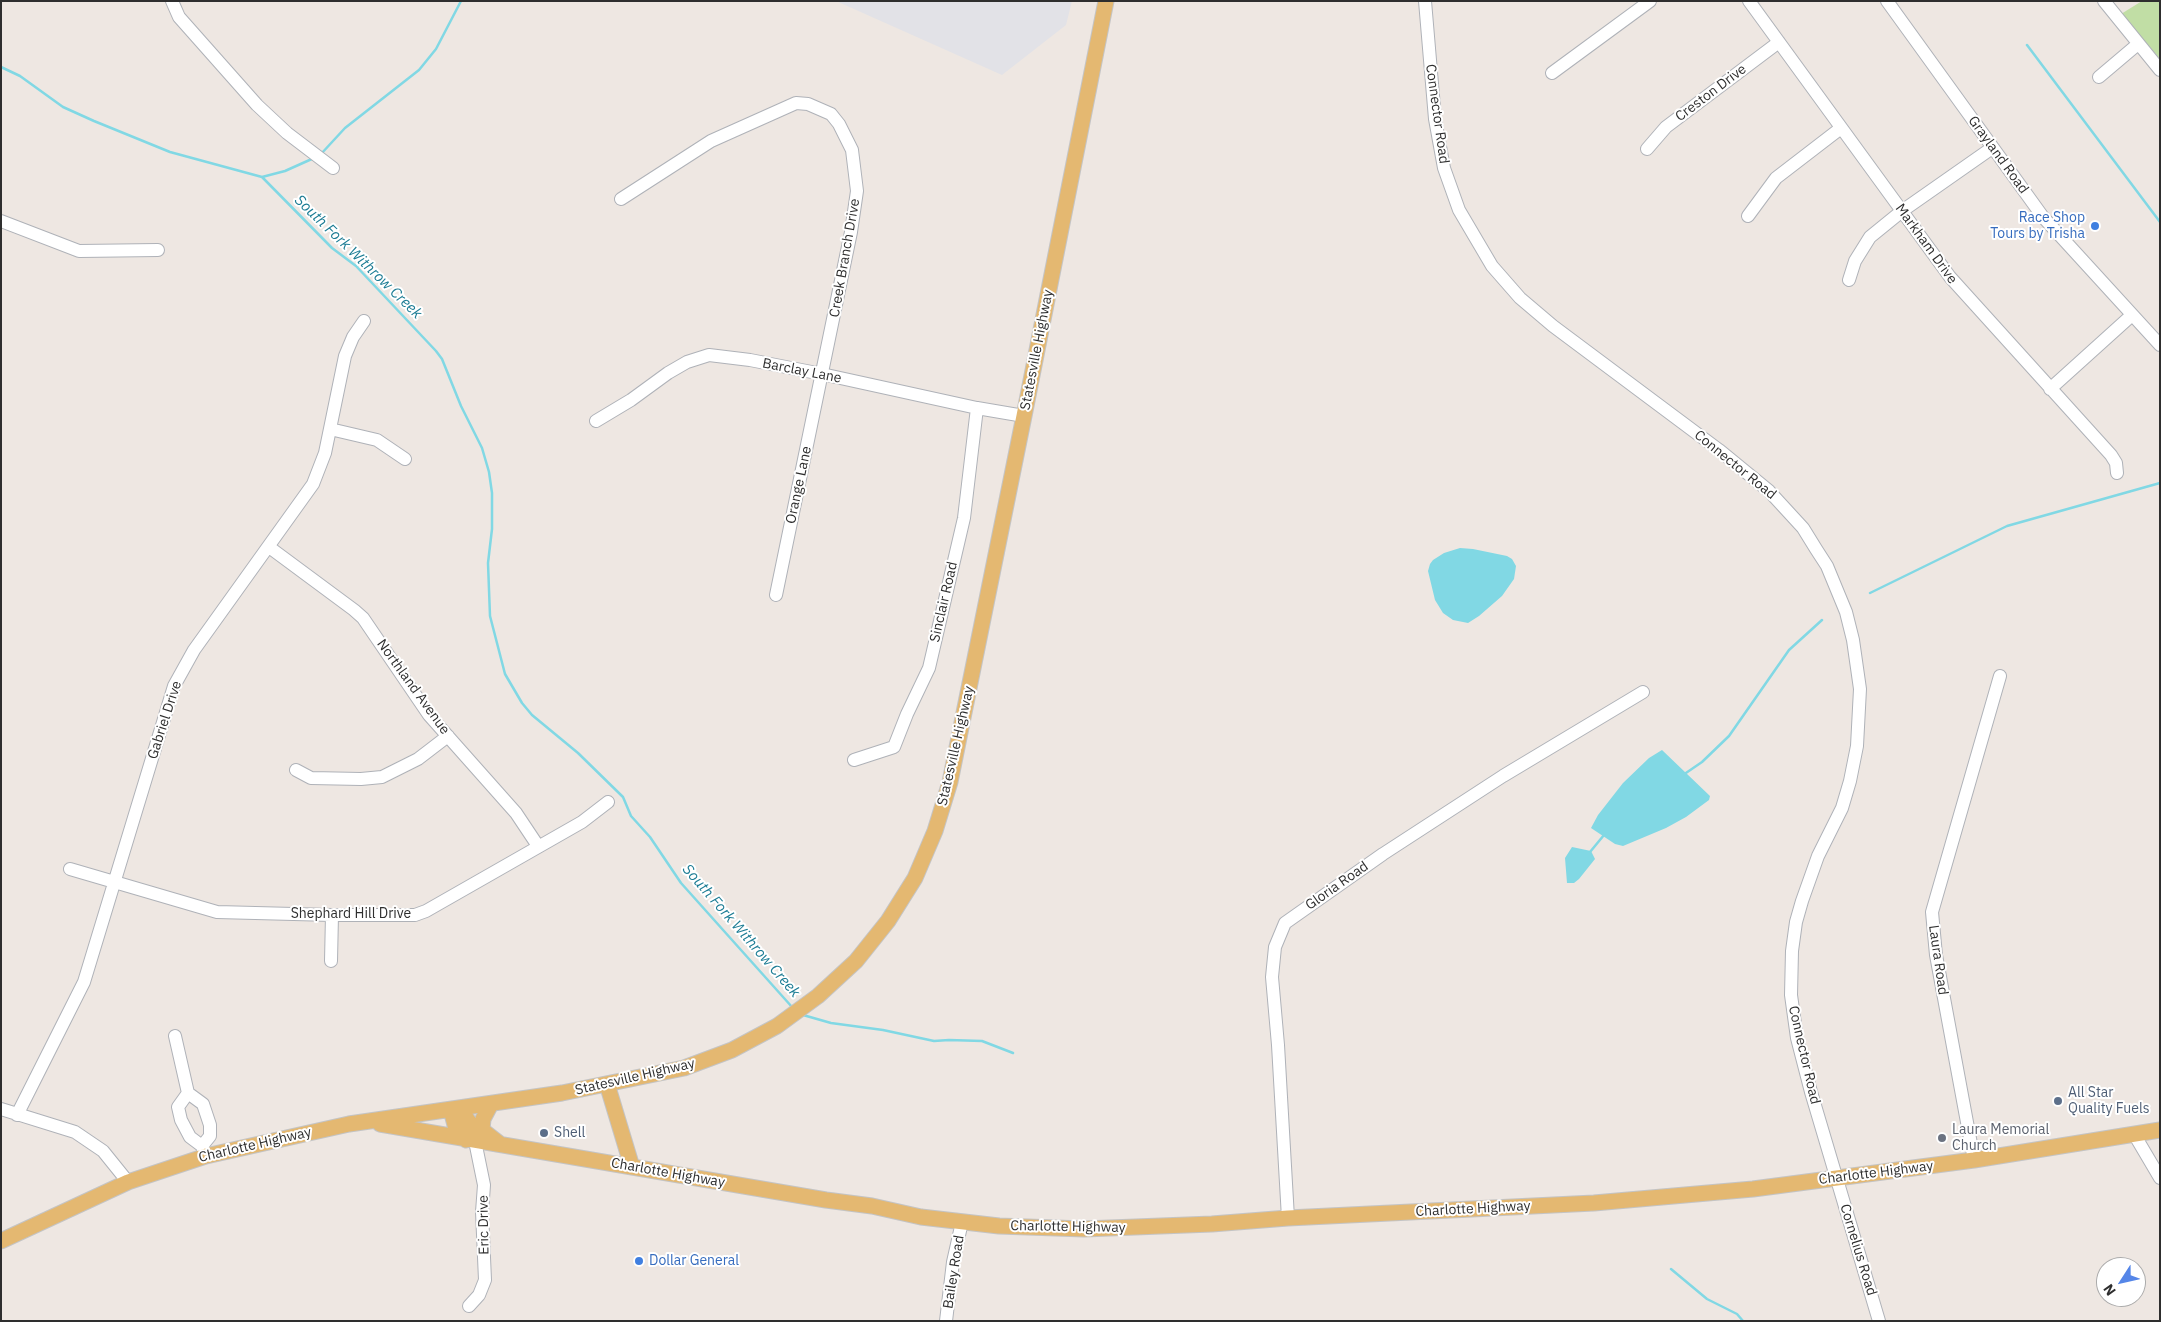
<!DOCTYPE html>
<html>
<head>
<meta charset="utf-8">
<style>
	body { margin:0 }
	#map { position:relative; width:2161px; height:1322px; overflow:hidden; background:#eee7e2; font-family:"IBM Plex Sans",sans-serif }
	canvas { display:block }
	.frame { position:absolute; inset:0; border:2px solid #2e2e2e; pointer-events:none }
	.north { position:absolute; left:2096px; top:1257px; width:50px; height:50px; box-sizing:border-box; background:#fff; border:1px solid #ababab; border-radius:50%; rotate:235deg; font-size:14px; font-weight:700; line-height:20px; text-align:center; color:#2e2e2e }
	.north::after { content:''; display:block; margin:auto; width:18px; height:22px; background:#5586e8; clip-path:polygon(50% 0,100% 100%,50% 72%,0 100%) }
</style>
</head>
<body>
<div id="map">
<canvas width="2161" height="1322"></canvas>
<div class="frame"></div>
<div class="north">N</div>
</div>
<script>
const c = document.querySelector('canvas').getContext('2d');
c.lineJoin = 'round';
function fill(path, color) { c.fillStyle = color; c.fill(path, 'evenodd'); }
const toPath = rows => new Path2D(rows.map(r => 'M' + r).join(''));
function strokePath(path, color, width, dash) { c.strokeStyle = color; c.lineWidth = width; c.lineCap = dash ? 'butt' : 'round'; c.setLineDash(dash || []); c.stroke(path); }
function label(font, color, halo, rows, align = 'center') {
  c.font = font + ' "IBM Plex Sans",sans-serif'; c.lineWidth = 4; c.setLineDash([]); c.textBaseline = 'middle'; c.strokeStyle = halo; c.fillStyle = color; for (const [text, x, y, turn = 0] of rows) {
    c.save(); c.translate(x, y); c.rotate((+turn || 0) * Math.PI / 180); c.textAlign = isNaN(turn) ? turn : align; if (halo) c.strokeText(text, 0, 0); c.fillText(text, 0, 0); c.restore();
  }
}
fill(toPath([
	[836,1,1072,1,1066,25,1002,75]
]), '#e2e2e7');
fill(toPath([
	[2142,1,2160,2,2160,59,2121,14]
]), '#c1dea5');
fill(toPath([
	[1460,548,1473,549,1507,556,1512,559,1516,566,1514,579,1502,596,1479,616,1468,623,1453,620,1443,613,1435,600,1428,571,1430,564,1433,560,1444,553],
	[1662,750,1710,796,1709,800,1686,817,1666,828,1623,846,1615,844,1591,828,1598,815,1623,783,1649,758],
	[1572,847,1591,851,1595,859,1579,879,1574,883,1567,883,1565,858]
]), '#81d8e4');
strokePath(toPath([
	[2027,45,2160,222],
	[1,67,20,76,63,107,94,121,170,152,262,177,332,248,356,266,436,351,442,359,461,406,482,448,489,472,492,493,492,529,488,563,490,616,505,674,522,703,532,715,578,753,623,797,631,816,650,837,681,883,792,1007],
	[321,154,345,128,419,70,436,49,461,1],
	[262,177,285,171,314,158],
	[1870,593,2007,526,2160,483],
	[1683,775,1702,762,1729,736,1789,650,1822,620],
	[1590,852,1604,835],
	[803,1015,831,1023,883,1030,934,1041,949,1040,982,1041,1013,1053],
	[1671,1269,1707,1299,1737,1314,1743,1321]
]), '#81d8e4', 2.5);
const minor = toPath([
	[172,1,179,17,257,105,287,133,333,168],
	[1425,1,1435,119,1444,168,1459,210,1492,266,1520,298,1553,326,1719,450,1769,491,1803,528,1816,549,1827,566,1846,612,1853,640,1860,689,1857,746,1850,781,1842,808,1818,856,1802,901,1796,922,1792,951,1791,995,1797,1038,1811,1092,1879,1321],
	[1749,1,1950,277,2111,455,2116,463,2117,473],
	[1887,1,2043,217,2160,345],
	[2104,1,2160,70],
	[1552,73,1650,1],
	[2099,77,2138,44],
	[1647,149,1666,127,1779,42],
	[621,199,711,141,796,103,808,104,831,114,839,124,852,150,857,191,851,232,776,595],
	[1748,216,1776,178,1841,128],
	[1,221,79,251,158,250],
	[1849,280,1855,261,1870,237,1902,211,1992,148],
	[2050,389,2132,315],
	[596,421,631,400,668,373,687,362,709,355,750,360,822,374,977,408,1024,416],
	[330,429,377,440,405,459],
	[269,547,354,610,363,618,429,715,516,813,538,846],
	[854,760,894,747,907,714,929,668,964,518,977,408],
	[296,770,311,778,361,779,382,777,418,759,448,736],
	[70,869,217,912,332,915,415,915,426,911,582,822,608,802],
	[331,961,332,915],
	[175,1036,188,1093],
	[1,1109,75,1132,103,1151,128,1182],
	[17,1115,84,982,174,686,194,650,313,484,325,453,345,356,353,337,364,321],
	[2134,1134,2160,1178],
	[202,1146,210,1136,210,1125,203,1104,188,1093,178,1107,181,1120,190,1137,202,1146,206,1156],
	[1974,1160,1936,955,1932,912,2000,676],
	[1288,1218,1278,1045,1272,977,1275,947,1285,923,1383,854,1503,776,1643,692],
	[469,1306,479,1295,485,1280,482,1212,484,1185,475,1141],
	[946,1321,953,1262,962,1222]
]);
const major = toPath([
	[607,1084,632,1167],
	[491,1104,483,1119,482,1130,500,1144],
	[460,1109,474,1129,485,1138],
	[451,1110,455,1125,466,1140],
	[380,1124,826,1200,872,1206,921,1217,999,1226,1084,1229,1212,1224,1288,1218,1594,1203,1753,1189,1974,1160,2160,1130],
	[1,1241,128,1182,206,1156,349,1124,562,1093,684,1068,732,1050,777,1026,818,996,856,961,888,921,915,878,935,831,950,782,1024,416,1106,1]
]);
strokePath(minor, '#afb2b8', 14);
strokePath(major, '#c4c4c4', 17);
strokePath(minor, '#fff', 12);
strokePath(major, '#e4b871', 15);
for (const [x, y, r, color] of [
	[2095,226,5,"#3f7fe0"],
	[2058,1101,5,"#5c6f8a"],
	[544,1133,5,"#5c6f8a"],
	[1942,1138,5,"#6b7280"],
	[639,1261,5,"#3f7fe0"]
]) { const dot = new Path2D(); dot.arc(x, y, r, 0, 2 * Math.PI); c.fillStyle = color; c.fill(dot); strokePath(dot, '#fff', 2); }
label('14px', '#2e2e2e', '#fff', [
	["Creston Drive",1711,93,-37],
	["Connector Road",1437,114,82],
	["Grayland Road",1998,155,54],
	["Markham Drive",1926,244,54],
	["Creek Branch Drive",845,258,-80],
	["Statesville Highway",1037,350,-79],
	["Barclay Lane",802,371,11],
	["Connector Road",1735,465,39],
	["Orange Lane",799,485,-78],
	["Sinclair Road",944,602,-77],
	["Northland Avenue",413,687,54],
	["Gabriel Drive",165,720,-72],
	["Statesville Highway",956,746,-77],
	["Gloria Road",1337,886,-35],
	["Shephard Hill Drive",351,914],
	["Laura Road",1938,960,82],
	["Connector Road",1804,1055,77],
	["Statesville Highway",635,1077,-13],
	["Charlotte Highway",255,1145,-13],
	["Charlotte Highway",668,1173,10],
	["Charlotte Highway",1876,1173,-7],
	["Charlotte Highway",1473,1209,-3],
	["Eric Drive",484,1225,-91],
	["Charlotte Highway",1068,1227,1],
	["Cornelius Road",1858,1250,73],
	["Bailey Road",954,1272,-81]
]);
label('14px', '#366cbe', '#fff', [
	["Race Shop",2085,218],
	["Tours by Trisha",2085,234],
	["Dollar General",649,1261,"left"]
], 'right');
label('14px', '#4e5e75', '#fff', [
	["All Star",2068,1093],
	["Quality Fuels",2068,1109],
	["Shell",554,1133]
], 'left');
label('14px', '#5b616d', '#fff', [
	["Laura Memorial",1952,1130],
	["Church",1952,1146]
], 'left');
label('italic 15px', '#1c7c94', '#fff', [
	["South Fork Withrow Creek",358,257,44],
	["South Fork Withrow Creek",741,931,49]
]);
</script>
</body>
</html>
